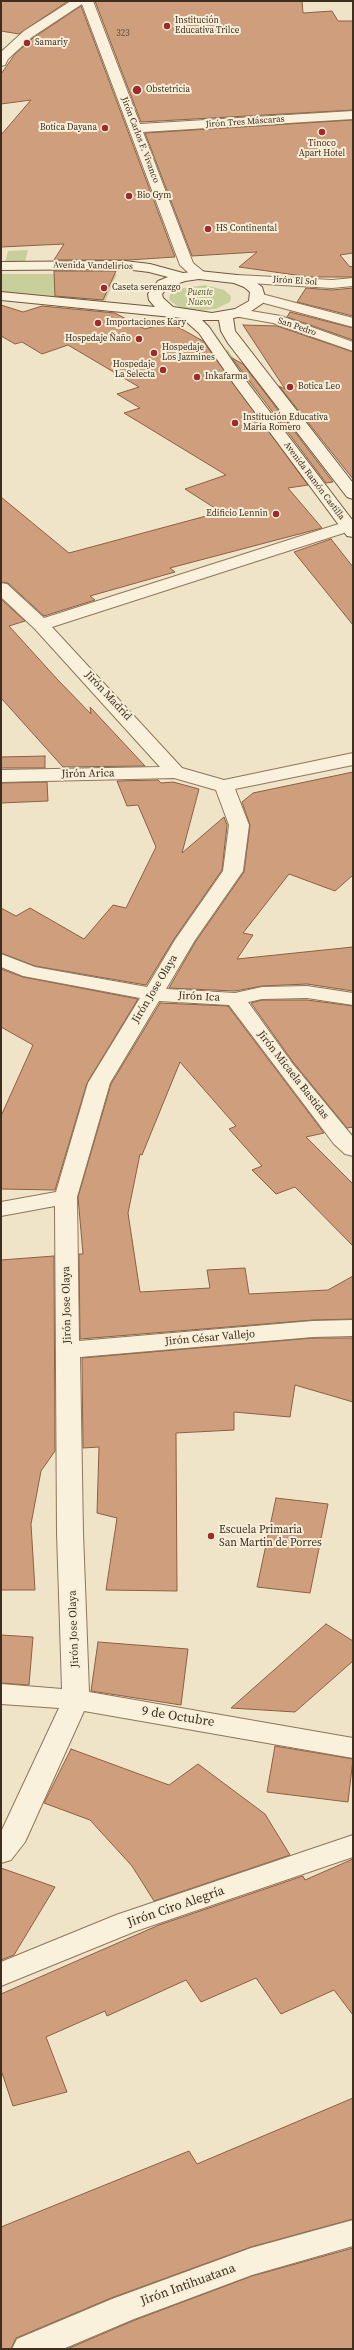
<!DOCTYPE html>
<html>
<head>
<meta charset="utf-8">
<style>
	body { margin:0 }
	#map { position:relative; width:354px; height:2350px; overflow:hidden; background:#f0e4c8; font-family:"Source Serif 4",serif }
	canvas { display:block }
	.frame { position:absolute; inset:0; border:2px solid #3d2e20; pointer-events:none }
</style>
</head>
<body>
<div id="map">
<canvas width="354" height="2350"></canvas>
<div class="frame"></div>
</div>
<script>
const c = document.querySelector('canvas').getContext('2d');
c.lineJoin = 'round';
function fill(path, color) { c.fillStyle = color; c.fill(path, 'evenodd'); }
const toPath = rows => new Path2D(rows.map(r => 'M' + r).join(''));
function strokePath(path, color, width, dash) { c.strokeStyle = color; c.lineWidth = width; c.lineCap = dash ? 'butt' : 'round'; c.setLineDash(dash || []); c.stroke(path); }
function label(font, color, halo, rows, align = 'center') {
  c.font = font + ' "Source Serif 4",serif'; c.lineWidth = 4; c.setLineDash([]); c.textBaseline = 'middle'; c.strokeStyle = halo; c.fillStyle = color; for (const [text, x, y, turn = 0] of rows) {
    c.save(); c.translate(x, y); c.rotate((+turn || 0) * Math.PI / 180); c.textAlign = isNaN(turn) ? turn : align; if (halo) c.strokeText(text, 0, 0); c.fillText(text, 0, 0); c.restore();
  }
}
fill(toPath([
	[28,250,25,262,5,263,8,251],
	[1,274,117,274,104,304,1,293],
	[205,285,224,290,231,296,230,302,216,309,194,311,180,308,169,300,170,294,177,289],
	[224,350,228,350,320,486]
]), '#c9cf9b');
const building = toPath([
	[1,1,68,1,19,34,1,31,1,1],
	[95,1,302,1,303,13,332,11,338,21,353,21,353,110,141,122,95,1],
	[81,6,175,257,128,260,54,260,64,244,1,247,1,135,31,100,1,104,1,74,15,54,33,38,81,6],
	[353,120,353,253,340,255,350,267,353,266,353,277,310,277,239,267,257,252,192,256,145,133,353,120],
	[54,271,116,271,103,300,55,296,54,271],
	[306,288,332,290,353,288,353,316,297,302,306,288],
	[1,305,23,312,42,306,115,313,145,329,169,322,203,341,308,485,288,488,322,528,170,568,175,572,90,596,95,600,44,616,8,583,1,582,1,497,69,553,221,512,185,489,226,475,124,413,140,408,117,394,139,387,68,345,42,354,22,342,15,344,1,336,1,305],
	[290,312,353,328,353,340,287,317,290,312],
	[243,325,277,326,353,352,353,479,279,386,285,389,243,325],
	[232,358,243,364,333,482,326,483,232,358],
	[331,539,353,567,353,625,294,552,331,539],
	[1,599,25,621,9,626,57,679,91,714,90,707,145,766,63,767,1,698,1,599],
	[45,756,45,768,1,768,1,757,45,756],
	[353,772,353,875,335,891,289,874,243,933,253,935,237,959,353,947,353,991,307,984,262,986,235,991,169,988,196,941,244,872,250,825,242,802,253,793,353,772],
	[158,780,161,783,173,782,199,789,182,853,224,817,227,825,222,870,174,939,146,985,35,966,1,953,1,908,16,916,30,908,84,939,113,905,126,908,156,847,138,805,127,806,117,781,158,780],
	[47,782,48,801,1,803,1,783,47,782],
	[1,969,23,977,138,999,87,1083,55,1190,1,1189,1,1116,33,1045,1,1027,1,969],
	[262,1000,307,1000,353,1006,353,1127,347,1128,293,1062,251,1003,262,1000],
	[160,1003,228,1006,324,1133,306,1137,353,1184,353,1246,295,1187,276,1194,252,1170,262,1166,229,1129,236,1126,180,1062,142,1155,140,1154,128,1213,140,1292,210,1288,207,1270,245,1268,249,1294,328,1290,353,1276,353,1319,313,1320,80,1339,79,1254,83,1254,78,1197,111,1084,160,1003],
	[54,1256,55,1451,41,1471,31,1524,35,1590,1,1590,1,1260,54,1256],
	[313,1338,353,1338,353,1402,295,1385,290,1417,234,1412,234,1430,176,1433,177,1591,106,1590,117,1518,97,1513,99,1447,83,1448,82,1358,313,1338],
	[276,1498,328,1504,310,1593,257,1587,276,1498],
	[326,1624,353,1641,353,1661,295,1712,231,1708,326,1624],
	[1,1635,33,1637,29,1685,1,1683,1,1635],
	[98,1642,188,1649,181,1705,91,1691,98,1642],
	[275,1746,353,1759,348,1802,267,1792,275,1746],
	[71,1749,169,1785,198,1764,265,1814,290,1855,154,1901,132,1866,90,1820,44,1803,71,1749],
	[353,1859,353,2015,334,1990,281,2014,256,1978,201,2002,186,1980,107,2016,105,2011,46,2037,67,2092,13,2106,1,2070,1,1994,159,1925,303,1876,305,1880,353,1859],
	[1,1868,55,1887,14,1955,1,1960,1,1868],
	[353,2098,353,2219,251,2247,111,2298,16,2338,11,2349,1,2349,1,2227,189,2151,197,2164,353,2098],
	[353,2248,353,2349,67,2349,135,2320,252,2276,353,2248]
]);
fill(building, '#cf9f7d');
strokePath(building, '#8d5f41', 1);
const street = toPath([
	[71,1,93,1,140,124,353,111,353,119,143,132,193,263,204,272,206,275,204,278,194,278,180,265,82,4,32,37,8,59,5,65,1,66,1,52,24,31,71,1],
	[237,275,332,280,353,278,353,286,332,288,232,282,230,279,237,275],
	[258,293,353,318,353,327,253,300,251,297,258,293],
	[239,309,281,316,353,342,353,351,273,323,234,316,232,313,234,310,239,309],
	[348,521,353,522,353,530,52,627,182,768,224,780,353,753,353,765,235,789,249,825,243,871,195,940,166,989,235,993,262,987,307,986,353,993,353,1005,307,998,262,999,248,1002,292,1063,353,1137,353,1156,345,1154,334,1144,229,1005,159,1001,110,1083,77,1197,79,1341,313,1321,353,1320,353,1336,313,1337,80,1357,83,1533,89,1692,353,1738,353,1758,84,1711,25,1842,11,1860,1,1863,1,1832,59,1708,1,1704,1,1684,62,1689,57,1533,55,1206,1,1216,1,1202,56,1192,88,1083,140,998,23,976,1,967,1,954,35,967,147,987,175,940,223,871,229,825,216,790,174,778,1,782,1,770,160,767,35,629,1,597,1,583,7,584,44,618,348,521],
	[353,1835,353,1857,136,1931,1,1986,1,1962,116,1915,353,1835],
	[353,2220,353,2246,252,2275,134,2319,63,2349,12,2349,17,2339,112,2299,251,2248,353,2220]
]);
const secondary = toPath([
	[125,261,150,264,183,273,199,271,237,275,254,281,262,287,265,297,263,303,244,316,233,318,235,331,353,483,353,499,347,497,228,343,221,331,219,320,202,320,209,327,244,378,353,521,353,537,347,536,234,384,199,333,182,318,1,300,1,292,155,307,149,300,148,294,158,281,168,277,149,272,125,269,1,270,1,262,125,261],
	[199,279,234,283,244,287,250,292,249,301,235,309,212,313,173,307,163,298,162,294,168,287,185,281,199,279]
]);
strokePath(street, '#8d765c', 2);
strokePath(secondary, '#6f573f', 2);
fill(street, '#faf1dc');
fill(secondary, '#faf1dc');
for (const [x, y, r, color] of [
	[167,26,4,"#9e2a2b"],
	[27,43,4,"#9e2a2b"],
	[137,90,5,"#9e2a2b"],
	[105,128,4,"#9e2a2b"],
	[322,132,4,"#9e2a2b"],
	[129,196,4,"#9e2a2b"],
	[208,229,4,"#9e2a2b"],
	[104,288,4,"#9e2a2b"],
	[98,323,4,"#9e2a2b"],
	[139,339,4,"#9e2a2b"],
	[154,353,4,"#9e2a2b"],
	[163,370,4,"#9e2a2b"],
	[197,377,4,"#9e2a2b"],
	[290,387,4,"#9e2a2b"],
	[235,423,4,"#9e2a2b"],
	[276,514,4,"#9e2a2b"],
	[211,1536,4,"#9e2a2b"]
]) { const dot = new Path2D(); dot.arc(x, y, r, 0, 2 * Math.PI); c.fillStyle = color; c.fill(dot); strokePath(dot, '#f7eed8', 1.5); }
label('9px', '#3d2e20', '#f7eed8', [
	["Institución",175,21],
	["Educativa Trilce",175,31],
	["Samariy",35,43],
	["Obstetricia",146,90],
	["Botica Dayana",97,128,"right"],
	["Tinoco",322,144,"center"],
	["Apart Hotel",322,154,"center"],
	["Bio Gym",137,196],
	["HS Continental",216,229],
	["Caseta serenazgo",112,288],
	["Importaciones Kary",106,323],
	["Hospedaje Ñaño",131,339,"right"],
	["Hospedaje",162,348],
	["Los Jazmines",162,358],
	["Hospedaje",155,365,"right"],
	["La Selecta",155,375,"right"],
	["Inkafarma",205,377],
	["Botica Leo",298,387],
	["Institución Educativa",243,418],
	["Maria Romero",243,428],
	["Edificio Lennin",268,514,"right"]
], 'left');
label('9px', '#624a37', null, [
	["323",123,34]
]);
label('9px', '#3d2e20', '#f7eed8', [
	["Jirón Tres Máscaras",245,122,-4],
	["Jirón Carlos F. Vivanco",140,140,69],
	["Avenida Vandelirios",93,266,1],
	["Jirón El Sol",295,281,4],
	["San Pedro",297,327,19],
	["Avenida Ramón Castilla",314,481,53]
]);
label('italic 9px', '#4d5a26', '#f7eed8', [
	["Puente",200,293],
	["Nuevo",200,303]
]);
label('11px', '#3d2e20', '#f7eed8', [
	["Jirón Madrid",108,696,47],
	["Jirón Arica",88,774,-1],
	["Jirón Jose Olaya",155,989,-59],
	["Jirón Ica",199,997,3],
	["Jirón Micaela Bastidas",293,1075,52],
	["Jirón Jose Olaya",67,1305,-91],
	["Jirón César Vallejo",210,1338,-5],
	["Jirón Jose Olaya",74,1629,-92]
]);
label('11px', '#3d2e20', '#f7eed8', [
	["Escuela Primaria",219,1530],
	["San Martin de Porres",219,1543]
], 'left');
label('13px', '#3d2e20', '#f7eed8', [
	["9 de Octubre",178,1717,9],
	["Jirón Ciro Alegría",176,1907,-19],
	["Jirón Intihuatana",188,2285,-20]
]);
</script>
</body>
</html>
